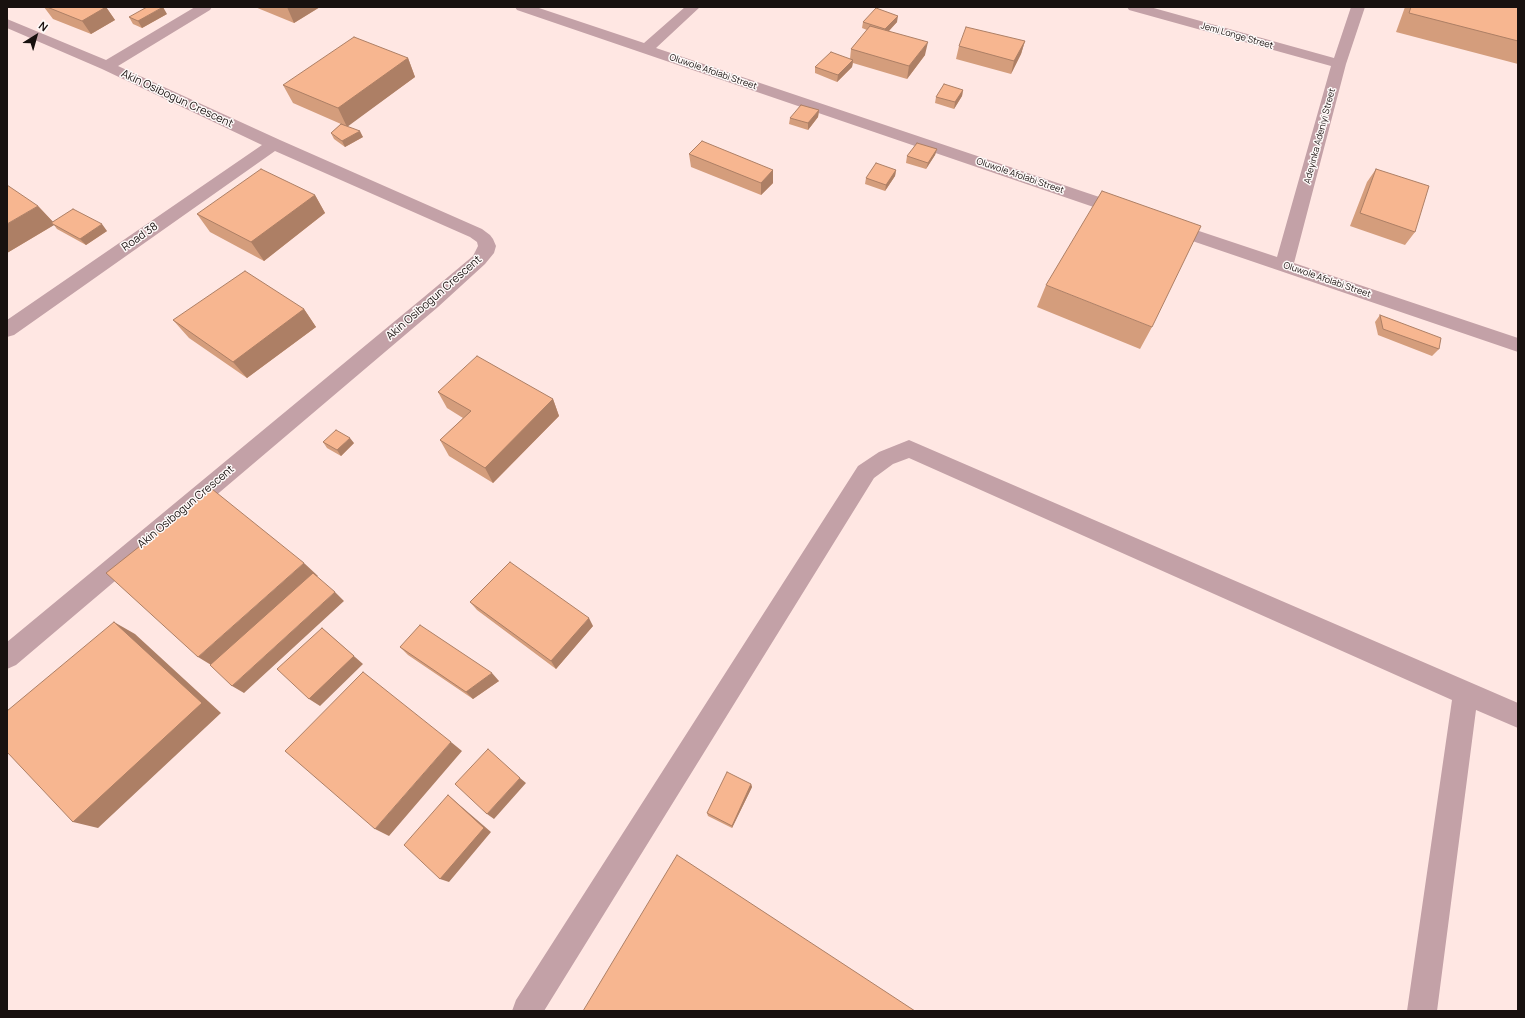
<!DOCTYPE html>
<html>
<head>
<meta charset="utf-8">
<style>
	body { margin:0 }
	#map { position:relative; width:1525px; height:1018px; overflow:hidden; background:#ffe7e3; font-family:Manrope,sans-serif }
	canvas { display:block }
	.frame { position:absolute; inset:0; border:8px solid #18110f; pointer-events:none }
	.north { position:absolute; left:16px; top:16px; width:40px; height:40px; -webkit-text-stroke:3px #fef9f8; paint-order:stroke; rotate:37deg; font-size:11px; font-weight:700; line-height:16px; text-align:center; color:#18110f }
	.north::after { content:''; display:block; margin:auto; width:14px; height:18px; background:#18110f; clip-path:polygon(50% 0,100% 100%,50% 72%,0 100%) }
</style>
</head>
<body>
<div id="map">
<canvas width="1525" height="1018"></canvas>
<div class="frame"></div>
<div class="north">N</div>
</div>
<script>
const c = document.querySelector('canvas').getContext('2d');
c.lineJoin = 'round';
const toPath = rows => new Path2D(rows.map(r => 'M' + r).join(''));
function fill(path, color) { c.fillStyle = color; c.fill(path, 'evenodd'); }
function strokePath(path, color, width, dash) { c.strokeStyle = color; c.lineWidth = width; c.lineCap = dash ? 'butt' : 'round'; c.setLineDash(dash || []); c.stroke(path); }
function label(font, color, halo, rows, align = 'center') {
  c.font = font + ' Manrope,sans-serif'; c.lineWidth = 3; c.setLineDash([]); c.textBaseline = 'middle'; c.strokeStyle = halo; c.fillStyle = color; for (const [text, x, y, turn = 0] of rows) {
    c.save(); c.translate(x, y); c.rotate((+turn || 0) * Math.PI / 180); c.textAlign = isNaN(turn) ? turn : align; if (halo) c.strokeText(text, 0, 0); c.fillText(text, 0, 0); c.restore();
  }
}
fill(toPath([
	[195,7,212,7,210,10,118,66,280,140,482,229,490,235,493,239,496,246,494,253,485,264,438,307,16,665,7,669,7,642,424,297,473,256,478,246,477,242,470,237,275,151,14,335,7,337,7,320,262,145,102,69,7,28,7,19,106,60,195,7],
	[515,7,536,7,644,43,685,7,700,7,656,48,1129,207,1132,211,1129,215,1123,217,1117,215,517,10,515,7],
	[1127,7,1150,7,1334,58,1351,7,1365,7,1346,64,1294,263,1518,338,1518,352,1163,231,1160,227,1163,223,1169,221,1277,257,1331,66,1129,10,1127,7],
	[909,440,1518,703,1518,728,1476,710,1437,1011,1407,1011,1452,700,909,458,893,464,874,478,544,1011,512,1011,516,1000,858,466,879,452,909,440]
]), '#c3a1a7');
fill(toPath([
	[44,7,106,7,115,20,91,34,53,19],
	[255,7,320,7,294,23],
	[1405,7,1518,7,1518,64,1396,32],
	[167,14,142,28,133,24,129,17],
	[863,22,897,22,889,31,925,55,907,79,853,63,852,67,837,82,815,73,815,67,850,59,851,49,867,30,862,28],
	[1025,41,1021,54,1011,74,956,59,959,46],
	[408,58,415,77,347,126,363,137,345,147,334,139,331,133,341,124,293,103,283,85],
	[963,90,962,96,954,109,935,103,936,97],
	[819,110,818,117,808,130,789,124,790,118],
	[937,149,935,155,926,169,906,163,907,156],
	[689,154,773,170,773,183,761,195,691,167],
	[1376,169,1415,232,1405,245,1350,226,1367,182],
	[896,170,895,176,885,191,865,184,866,178],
	[315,195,325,213,264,261,210,232,197,214],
	[38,206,53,222,107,231,86,245,57,229,54,225,7,253],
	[1046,285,1152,327,1140,349,1037,307],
	[304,309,316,327,247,378,189,338,173,320],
	[1380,315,1439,349,1432,356,1378,335,1375,322],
	[438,392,553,399,559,416,493,483,449,456,440,440,463,418,447,408],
	[323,442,354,443,341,456,327,448],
	[470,602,593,626,556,669,477,610],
	[400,647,499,681,473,699,408,655],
	[751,784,752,787,732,828,708,816,707,813]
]), '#d49d7c');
fill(toPath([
	[106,7,115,20,91,34,82,21],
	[163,7,167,14,142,28,138,21],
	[287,7,320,7,294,23],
	[898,16,897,22,884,36,885,29],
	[1025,41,1021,54,1011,74,1014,61],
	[928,42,925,55,907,79,909,66],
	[408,58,415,77,347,127,338,108],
	[853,60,852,67,837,82,838,75],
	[963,90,962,96,954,109,955,102],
	[819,110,818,117,808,130,808,123],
	[360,131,363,137,345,147,342,141],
	[937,149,935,155,926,169,928,163],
	[773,170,773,183,761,195,761,183],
	[896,170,895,176,885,191,886,185],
	[315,195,325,213,264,261,251,242],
	[38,206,55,224,51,223,54,225,7,253,7,224],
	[102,224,107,231,86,245,80,239],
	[304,309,316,327,247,378,233,362],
	[553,399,559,416,493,483,485,468],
	[350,438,354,443,341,456,337,450],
	[304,563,318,576,216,668,198,657],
	[335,592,344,601,244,693,232,686],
	[589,618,593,626,556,669,551,661],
	[114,622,135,634,221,713,98,828,73,822],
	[322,628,363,664,320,706,309,699],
	[492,673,499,681,473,699,466,692],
	[451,742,462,751,389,836,375,829],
	[520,778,526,783,494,819,487,814],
	[751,784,752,787,732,828,732,826],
	[448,795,455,801,491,832,449,882,440,879]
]), '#ad7f65');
const building = toPath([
	[47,7,106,7,82,21,47,7],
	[147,7,163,7,138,21,129,17,147,7],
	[1411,7,1518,7,1518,41,1409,13,1411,7],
	[876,8,898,16,885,29,863,22,876,8],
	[870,26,928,42,909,66,851,49,870,26],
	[966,27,1025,41,1014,61,959,46,966,27],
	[354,37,408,58,338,108,283,85,354,37],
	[831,52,853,60,838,75,815,67,831,52],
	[944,84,963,90,955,102,936,97,944,84],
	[801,105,819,110,808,123,790,118,801,105],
	[341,124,360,131,342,141,331,133,341,124],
	[702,141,773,170,761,183,689,154,702,141],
	[917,143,937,149,928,163,907,156,917,143],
	[876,163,896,170,886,185,866,178,876,163],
	[261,169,315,195,251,242,197,214,261,169],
	[1376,169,1429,186,1415,232,1360,213,1376,169],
	[7,185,38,206,7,224,7,185],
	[1102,191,1201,226,1152,327,1046,285,1102,191],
	[73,209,102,224,80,239,51,223,73,209],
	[245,271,304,309,233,362,173,320,245,271],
	[1380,315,1441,338,1439,349,1383,329,1380,315],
	[477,356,553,399,485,468,440,440,471,411,438,392,477,356],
	[336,430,350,438,337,450,323,442,336,430],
	[212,489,304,563,198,657,106,573,212,489],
	[510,562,589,618,551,661,470,602,510,562],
	[313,573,335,592,232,686,210,665,313,573],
	[114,622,202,703,73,822,7,752,7,711,114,622],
	[420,625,492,673,466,692,400,647,420,625],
	[322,628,354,656,309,699,277,669,322,628],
	[363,672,451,742,375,829,285,751,363,672],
	[488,749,520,778,487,814,455,784,488,749],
	[727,772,751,784,732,826,707,813,727,772],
	[448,795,484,828,440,879,404,845,448,795],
	[677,855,915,1011,583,1011,677,855]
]);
fill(building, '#f7b690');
strokePath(building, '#ad7f65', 1);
label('9px', '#18110f', '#fef9f8', [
	["Jemi Longe Street",1237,36,16],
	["Oluwole Afolabi Street",713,72,19],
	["Adeyinka Adeniyi Street",1320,136,-75],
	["Oluwole Afolabi Street",1020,176,19],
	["Oluwole Afolabi Street",1327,280,19]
]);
label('11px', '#18110f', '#fef9f8', [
	["Akin Osibogun Crescent",177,99,25],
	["Road 38",140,237,-35],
	["Akin Osibogun Crescent",434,298,-41],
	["Akin Osibogun Crescent",186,507,-40]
]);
</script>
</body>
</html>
